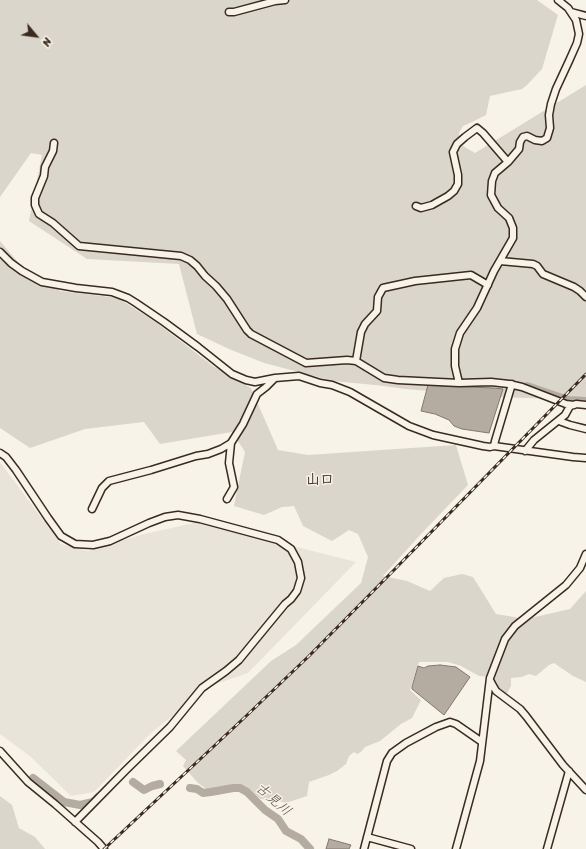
<!DOCTYPE html>
<html>
<head>
<meta charset="utf-8">
<style>
	body { margin:0 }
	#map { position:relative; width:586px; height:849px; overflow:hidden; background:#f7f3e8; font-family:Sriracha,sans-serif }
	canvas { display:block }
	.north { position:absolute; left:16px; top:16px; width:40px; height:40px; -webkit-text-stroke:3px #f7f3e8; paint-order:stroke; rotate:119deg; font-size:11px; font-weight:700; line-height:16px; text-align:center; color:#3b2a1e }
	.north::after { content:''; display:block; margin:auto; width:14px; height:18px; background:#3b2a1e; clip-path:polygon(50% 0,100% 100%,50% 72%,0 100%) }
</style>
</head>
<body>
<div id="map">
<canvas width="586" height="849"></canvas>
<div class="north">N</div>
</div>
<script>
const c = document.querySelector('canvas').getContext('2d');
c.lineJoin = 'round';
function fill(path, color) { c.fillStyle = color; c.fill(path, 'evenodd'); }
const toPath = rows => new Path2D(rows.map(r => 'M' + r).join(''));
function strokePath(path, color, width, dash) { c.strokeStyle = color; c.lineWidth = width; c.lineCap = dash ? 'butt' : 'round'; c.setLineDash(dash || []); c.stroke(path); }
function label(font, color, halo, rows, align = 'center') {
  c.font = font + ' Sriracha,"Klee One",sans-serif'; c.lineWidth = 3; c.setLineDash([]); c.textBaseline = 'middle'; c.strokeStyle = halo; c.fillStyle = color; for (const [text, x, y, turn = 0] of rows) {
    c.save(); c.translate(x, y); c.rotate((+turn || 0) * Math.PI / 180); c.textAlign = isNaN(turn) ? turn : align; if (halo) c.strokeText(text, 0, 0); c.fillText(text, 0, 0); c.restore();
  }
}
fill(toPath([
	[0,462,61,544,88,551,144,534,199,522,356,562,248,673,213,685,152,732,94,792,71,796,31,757,0,734]
]), '#e9e4d9');
fill(toPath([
	[0,0,537,0,558,15,542,69,527,85,522,89,490,96,486,115,472,122,463,126,459,133,459,138,463,146,475,153,586,85,586,400,498,397,406,389,375,385,333,381,264,363,229,349,197,334,179,264,87,259,29,221,42,155,31,153,0,197],
	[0,241,22,267,60,291,118,298,157,323,213,366,251,388,278,450,308,455,456,445,468,485,421,534,383,576,407,581,430,591,444,578,462,574,473,577,496,614,526,619,570,609,586,591,586,682,573,676,554,663,549,665,536,676,529,674,522,677,511,678,511,686,507,693,502,694,498,691,491,677,479,676,461,666,448,662,419,662,410,690,421,700,412,718,401,724,380,741,365,747,361,752,357,754,354,752,349,756,346,764,337,771,329,775,309,782,307,796,286,803,276,800,261,799,239,784,228,785,213,789,206,789,197,782,183,766,186,760,176,751,271,661,296,645,361,583,368,557,358,534,349,530,332,541,303,526,294,506,282,507,264,515,234,506,245,452,232,432,160,444,144,422,85,429,30,448,0,428],
	[0,796,12,805,19,828,35,837,45,849,0,849]
]), '#dbd6cb');
const water = toPath([
	[428,385,492,388,503,389,489,433,462,429,454,426,449,420,435,414,421,411,428,385],
	[440,665,456,667,470,677,444,715,412,689,412,687,418,666,424,668,428,666,440,665],
	[329,839,351,845,349,849,326,849,329,839]
]);
fill(water, '#b4aca0');
strokePath(water, '#84786c', 1);
strokePath(toPath([
	[527,386,568,400,586,401],
	[33,778,64,802,80,805,93,802,98,797],
	[133,782,144,790,152,786,160,784],
	[190,788,197,789,203,793,211,792,233,788,240,788,247,792,265,810,278,819,286,831,301,839,310,849]
]), '#b4aca0', 8);
const minor = toPath([
	[229,12,234,12,275,1,285,0],
	[571,12,586,16],
	[54,143,53,151,45,167,44,176,35,198,35,205,39,214,53,223,79,246,181,256,190,260,197,266,205,276,216,286,227,299,247,330,251,334,306,363,347,360,356,361,384,378,398,380,459,383,491,382,509,384,522,387,566,404,574,405],
	[416,206,421,208,432,205,448,196,454,191,458,184,458,175,453,152,457,144,465,137,477,128,483,133,508,162],
	[0,252,11,263,22,271,42,282,76,288,112,292,128,298,136,303,164,322,198,347,232,374,246,380,255,382,275,378,299,376,320,383,332,385,350,392,409,426,433,435,483,446,490,447,494,446,573,457,586,458],
	[500,261,533,264,537,266,543,274,574,287,580,291,586,297],
	[356,361,361,332,365,324,377,311,378,297,383,288,415,281,471,275,488,285],
	[459,383,455,366,455,349,460,333,477,308,494,271,513,238,513,228,509,218,498,208,491,195,492,181,495,173,508,162,519,149,520,142,523,137,527,136,535,140,542,141,547,138,550,128,549,115,551,104,556,89,569,61,577,43,579,34,576,20,568,8,558,0],
	[559,421,570,425,586,429],
	[494,446,495,441,512,384],
	[525,451,534,440,565,415,570,406,574,405,576,404,586,405],
	[0,453,6,457,16,470,48,518,61,536,75,544,93,545,110,541,149,523,165,517,178,515,200,519,278,540,291,549,298,562,301,578,297,591,291,599,285,604,257,638,239,660,226,671,202,688,170,727,126,770,75,822],
	[227,499,234,487,229,463,231,443],
	[92,509,102,488,109,481,151,470,196,456,208,454,221,449,231,443,243,424,257,394,266,387,274,379],
	[490,680,492,684,496,691,520,709,526,716,563,765,586,790],
	[0,751,28,782,55,804,98,842,104,849],
	[367,837,411,849],
	[364,849,387,761,392,753,406,743,436,727,450,722,456,724,482,742],
	[456,849,480,761,490,678,505,639,515,626,566,585,580,568,586,554],
	[547,849,569,771]
]);
strokePath(minor, '#3b2a1e', 9);
strokePath(minor, '#f7f3e8', 6);
const rail = toPath([
	[104,849,243,719,309,656,394,570,586,374]
]);
strokePath(rail, '#3b2a1e', 3);
strokePath(rail, '#f7f3e8', 1.5, [4.5]);
label('bold 14px', '#3b2a1e', '#f7f3e8', [
	["山口",320,480]
]);
label('italic 14px', '#5f5145', '#f7f3e8', [
	["古見川",273,800,41]
]);
</script>
</body>
</html>
